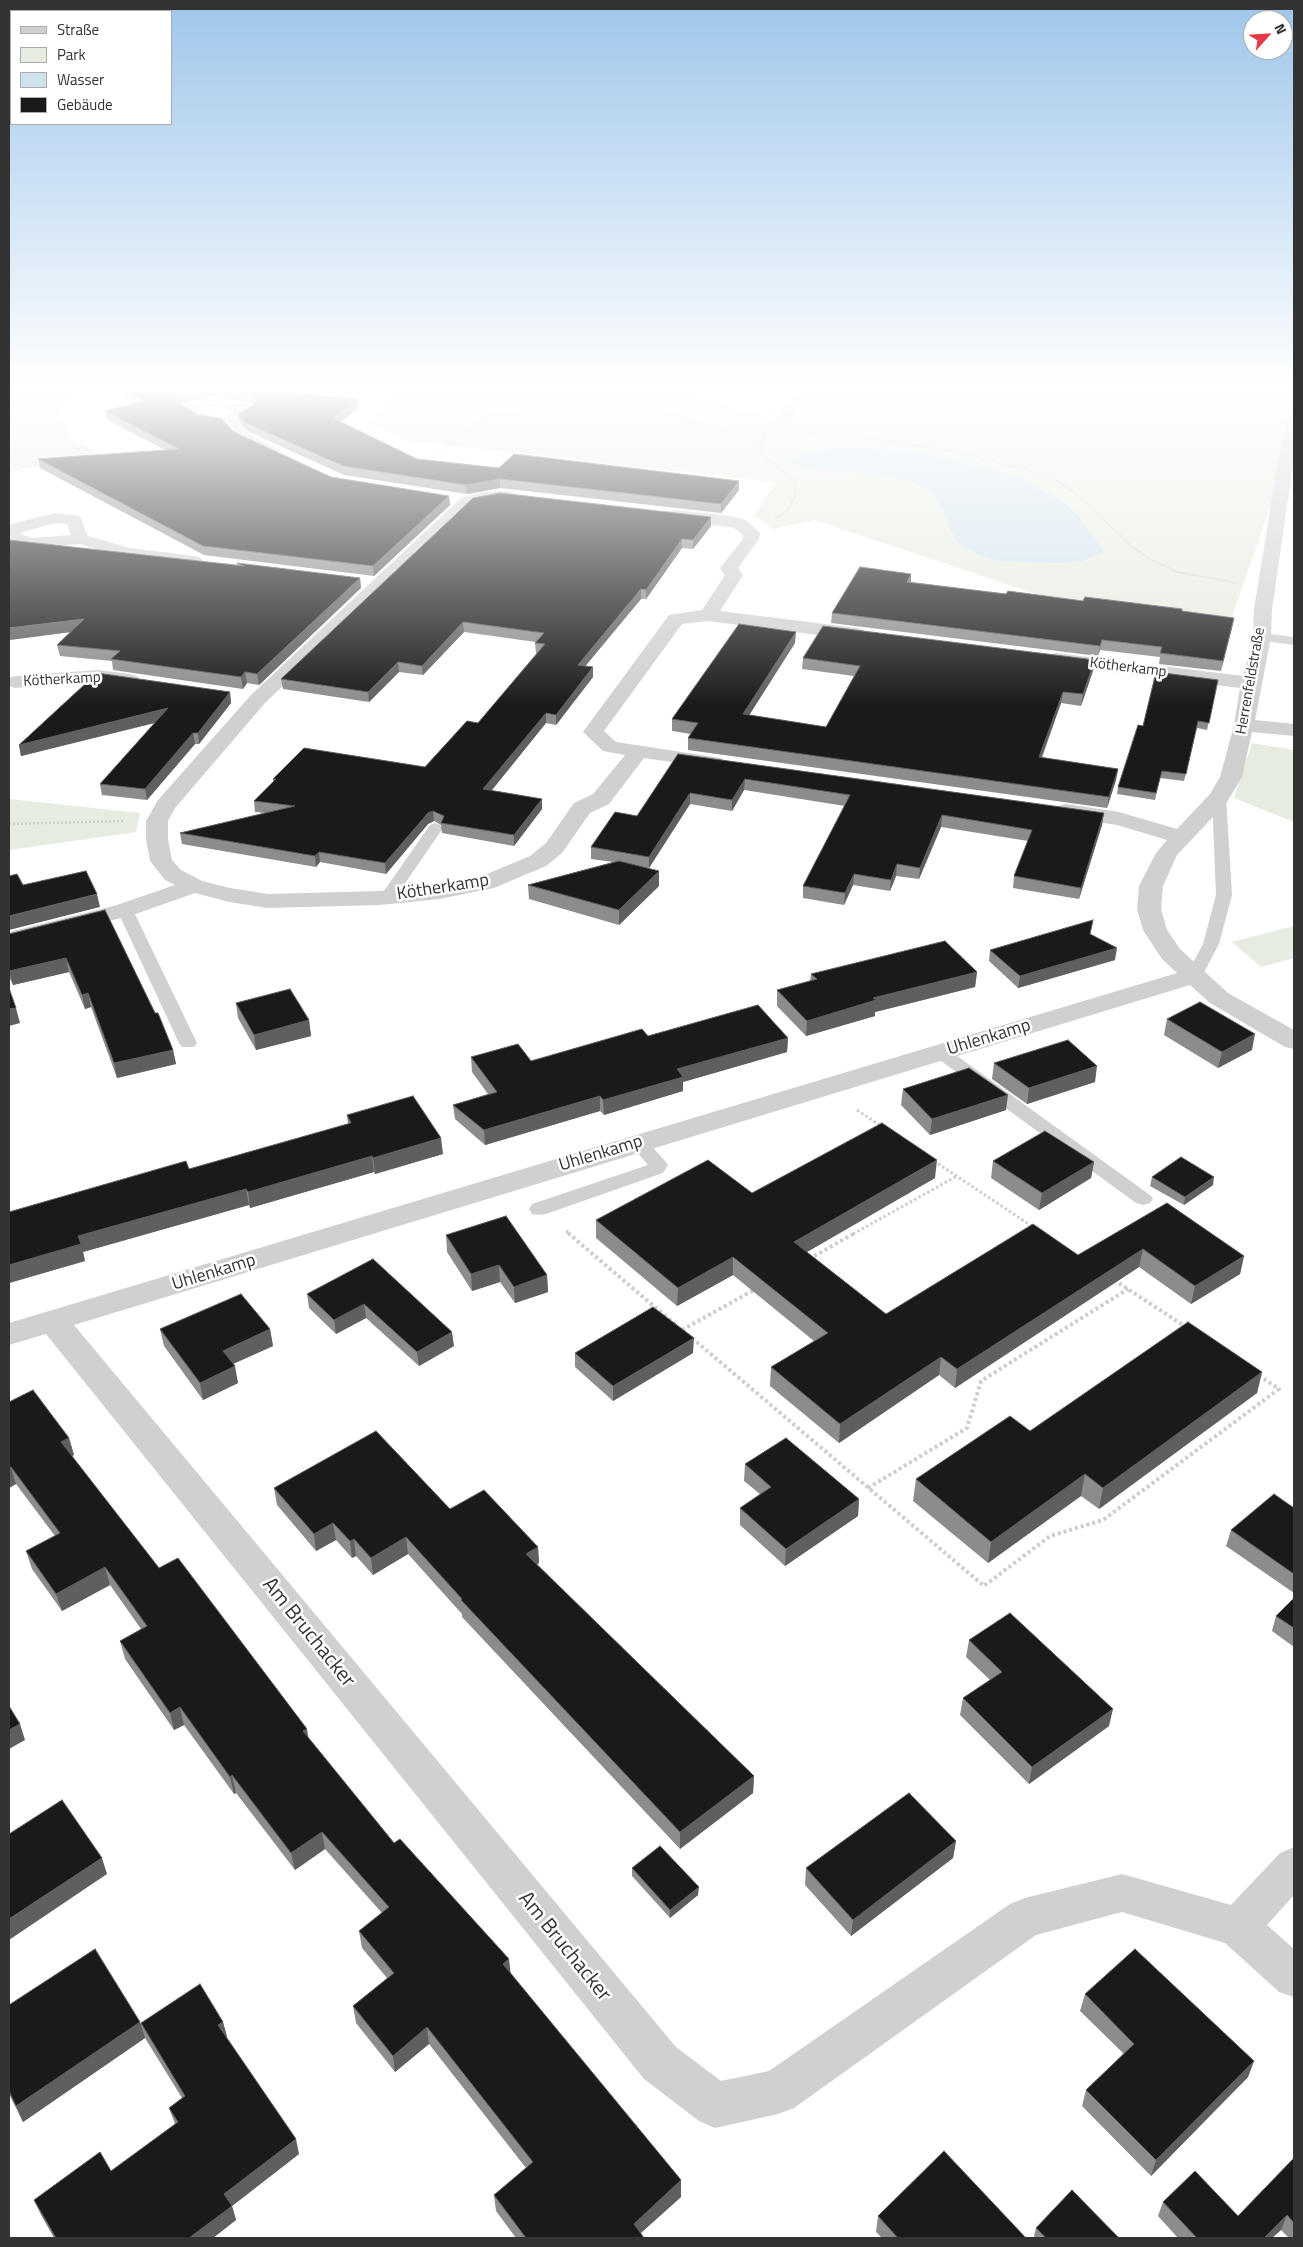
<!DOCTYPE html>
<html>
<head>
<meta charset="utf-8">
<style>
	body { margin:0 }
	#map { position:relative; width:1303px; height:2247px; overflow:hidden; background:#fff; font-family:"Titillium Web",sans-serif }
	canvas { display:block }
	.frame { position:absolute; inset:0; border:10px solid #333; pointer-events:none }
	.legend { position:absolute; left:10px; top:10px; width:162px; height:115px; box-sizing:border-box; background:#fff; border:1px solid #adadad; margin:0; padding:6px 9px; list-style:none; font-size:15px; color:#333 }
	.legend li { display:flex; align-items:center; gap:10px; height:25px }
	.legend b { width:25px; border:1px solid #adadad }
	.north { position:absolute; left:1243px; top:10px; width:50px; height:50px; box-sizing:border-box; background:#fff; border:1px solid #adadad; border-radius:50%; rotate:64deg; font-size:14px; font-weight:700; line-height:20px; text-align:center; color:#333 }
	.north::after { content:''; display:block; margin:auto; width:18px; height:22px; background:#e63946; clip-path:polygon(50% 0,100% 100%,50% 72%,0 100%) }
</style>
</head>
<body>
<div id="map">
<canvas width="1303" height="2247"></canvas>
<div class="frame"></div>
<ul class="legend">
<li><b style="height:6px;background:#d0d0d0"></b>Straße</li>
<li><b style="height:14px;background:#e6ecdf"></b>Park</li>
<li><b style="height:14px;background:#cfe2ee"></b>Wasser</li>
<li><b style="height:14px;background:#1a1a1a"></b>Gebäude</li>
</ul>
<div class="north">N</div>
</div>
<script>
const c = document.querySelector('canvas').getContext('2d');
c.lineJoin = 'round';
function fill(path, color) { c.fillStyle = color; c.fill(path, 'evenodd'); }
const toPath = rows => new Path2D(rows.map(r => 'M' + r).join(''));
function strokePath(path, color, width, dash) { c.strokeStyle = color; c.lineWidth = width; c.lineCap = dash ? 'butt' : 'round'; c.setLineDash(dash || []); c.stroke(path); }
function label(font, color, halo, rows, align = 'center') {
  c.font = font + ' "Titillium Web",sans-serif'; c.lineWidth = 5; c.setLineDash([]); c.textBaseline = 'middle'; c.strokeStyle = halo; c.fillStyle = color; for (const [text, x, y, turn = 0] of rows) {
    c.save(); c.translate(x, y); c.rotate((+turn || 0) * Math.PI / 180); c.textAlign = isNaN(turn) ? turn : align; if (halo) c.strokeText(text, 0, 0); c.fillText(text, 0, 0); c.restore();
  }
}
fill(toPath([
	[9,391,89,391,58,404,71,439,118,462,24,468,9,473],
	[397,391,675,391,771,417,792,391,1294,391,1294,420,1286,461,1229,625,1066,604,815,520,774,529,754,516,776,482,411,441,366,423],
	[1252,743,1294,750,1294,822,1234,798],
	[9,799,140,813,136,832,9,850],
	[1294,926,1294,958,1261,967,1232,942]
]), '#e6ecdf');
fill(toPath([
	[840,447,917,452,969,463,1015,477,1058,498,1078,515,1104,552,1079,562,1058,563,1002,562,976,554,957,541,948,525,941,506,929,490,913,482,889,476,812,469,796,465,789,460,798,455]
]), '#cfe2ee');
strokePath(toPath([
	[601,391,725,432,766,435],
	[22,397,33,391],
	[490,416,585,406,643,405],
	[9,418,26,391],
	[808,433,857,436,943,449,1029,470,1057,481,1079,496,1130,545,1150,559,1177,572,1236,583],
	[769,435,766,435,760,444,760,452,794,481,796,495,788,510,775,519],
	[425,462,523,391]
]), '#cdcdcd', 2, [1, 1]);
strokePath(toPath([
	[9,824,124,821]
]), '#cdcdcd', 2.5, [2, 2]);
strokePath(toPath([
	[857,1110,881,1126],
	[934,1161,1033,1227],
	[566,1231,570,1234],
	[853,1234,957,1176]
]), '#cdcdcd', 3, [2.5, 2.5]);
strokePath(toPath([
	[568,1233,677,1326],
	[809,1259,855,1233],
	[1114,1280,1186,1327],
	[682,1330,754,1290],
	[692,1338,984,1586,1050,1536,1103,1520,1279,1389,1258,1375],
	[868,1488,967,1428,981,1381,1128,1289]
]), '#cdcdcd', 4, [3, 3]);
fill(toPath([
	[1262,633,1294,637,1294,645,1257,640,1256,637,1262,633],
	[1219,793,1226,797,1232,895,1219,944,1202,976,1200,980,1194,981,1188,980,1186,976,1203,944,1216,895,1212,797,1219,793],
	[435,823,440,825,443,828,395,898,393,901,387,903,381,901,379,898,430,825,435,823],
	[125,905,131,907,133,910,197,1043,194,1047,182,1047,179,1043,117,910,119,907,125,905],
	[940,1047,946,1048,1150,1195,1153,1199,1150,1203,1143,1205,1136,1203,934,1056,931,1052,934,1048,940,1047],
	[638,1137,645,1139,665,1161,668,1165,663,1173,546,1214,539,1215,532,1214,529,1209,532,1204,648,1165,629,1143,631,1139,638,1137]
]), '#d0d0d0');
fill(toPath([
	[796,391,810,391,790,419,780,419,778,416,796,391],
	[211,398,253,406,255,409,253,412,236,422,246,433,277,448,280,451,277,454,267,454,236,439,223,425,200,422,177,408,179,405,211,398],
	[211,406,234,411,224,416,208,415,198,409,211,406],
	[1294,416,1294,459,1272,609,1271,637,1255,720,1294,724,1294,736,1252,732,1242,777,1227,802,1177,855,1163,886,1161,909,1167,930,1180,949,1228,993,1294,1030,1294,1049,1285,1047,1210,1003,1190,985,74,1325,676,2047,721,2081,769,2071,1010,1904,1025,1898,1122,1874,1231,1905,1280,1853,1294,1847,1294,1895,1267,1925,1294,1949,1294,1997,1279,1992,1225,1943,1122,1912,1036,1935,794,2108,778,2114,715,2128,699,2121,644,2079,46,1334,9,1345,9,1323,1177,973,1162,959,1143,930,1137,909,1139,886,1156,853,1167,840,1117,825,1058,816,1055,811,1058,806,1066,804,1119,812,1177,829,1210,794,1220,777,1234,725,1240,688,1056,665,1049,663,1046,659,1049,655,1056,653,1243,676,1253,637,1254,609,1278,461,1287,420,1289,417,1294,416],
	[508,491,514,493,516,496,514,499,473,505,265,703,175,808,168,821,168,839,172,860,181,870,202,881,230,888,268,894,380,891,439,885,480,877,530,856,546,843,574,803,593,794,625,755,603,751,583,732,669,615,702,610,725,575,720,568,743,539,743,535,734,528,675,520,669,519,667,515,669,511,675,510,731,516,746,520,760,533,759,539,738,568,743,575,720,611,857,628,864,630,866,634,864,638,857,640,708,621,682,624,604,731,616,742,721,758,724,762,721,766,714,768,644,758,609,804,590,813,562,853,546,866,494,888,439,899,380,905,268,908,229,902,195,893,133,915,9,946,9,932,117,905,175,885,165,880,150,861,146,839,146,821,158,800,251,695,461,498,484,492,508,491],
	[55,513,80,516,88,536,130,548,194,556,200,557,203,561,200,565,194,566,128,558,80,544,31,548,9,541,9,527,11,524,55,513],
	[55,523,67,524,71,535,32,538,20,534,23,532,55,523],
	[98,670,130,674,137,676,140,680,137,684,130,686,98,682,15,688,9,686,9,678,15,676,98,670]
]), '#d0d0d0');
fill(toPath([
	[124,391,284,391,358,399,359,408,340,422,417,459,499,468,739,481,739,490,721,513,500,488,467,494,344,475,247,431,239,422,238,414,254,404,211,396,179,404,198,415,331,477,449,496,450,505,374,576,204,555,40,468,38,459,165,450,106,419,105,411,136,403,125,397],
	[747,391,770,391,768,393],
	[711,526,693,549,682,548,646,599,641,599,585,666,593,677,556,725,546,723,491,791,542,809,514,846,442,833,441,825,434,821,428,824,386,874,320,862,316,867,182,844,180,833,265,813,255,812,254,801,273,782,273,779,425,767,478,723,537,653,536,653,535,643,536,642,464,632,423,675,399,672,369,702,283,689,281,679],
	[237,563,360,578,361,588,259,685,247,683,243,689,113,670,112,661,60,656,57,645,71,632,9,640,238,566],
	[911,582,1006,594,1083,601,1182,611,1232,628,1221,671,1159,664,1160,657,1100,650,1098,656,831,623,832,613],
	[795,643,749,715,826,727,854,676,802,669,803,658,1093,671,1081,706,1061,703,1042,758,1118,769,1116,780,1107,808,688,750,688,738,691,734,672,731,672,719],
	[1218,680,1207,730,1197,728,1184,781,1160,778,1155,800,1117,794,1118,787,1143,726],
	[230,692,231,703,199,744,195,744,147,800,102,795,100,784,155,723,21,756,19,745],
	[678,754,1102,825,1079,899,1013,888,1014,876,1028,841,941,827,919,879,896,876,890,891,853,885,844,905,803,898,803,886,845,806,744,790,732,811,690,804,649,868,645,868,659,886,619,925,529,899,528,885,613,862,591,859,591,847,637,816],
	[105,910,173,1050,176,1064,117,1078,91,1007,85,1009,69,972,13,985,9,977,9,934],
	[1090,934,1115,960,1018,988,989,961,990,950],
	[977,972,975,987,875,1012,875,1016,806,1036,777,1006,777,990,810,981,811,974],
	[236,1003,309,1020,311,1036,256,1050,238,1018],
	[1167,1019,1252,1050,1218,1068,1164,1035],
	[648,1036,788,1038,787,1052,683,1082,683,1091,604,1115,600,1111,485,1145,455,1119,453,1105,488,1094,472,1072,471,1057,531,1061],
	[994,1063,1095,1082,1027,1104,992,1079],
	[903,1089,1006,1110,930,1135,901,1105],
	[347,1115,443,1154,375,1174,374,1172,250,1208,249,1205,83,1252,85,1261,9,1283,9,1212,189,1169,348,1124],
	[993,1161,1094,1162,1091,1178,1039,1210,991,1178],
	[1152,1177,1213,1185,1184,1205,1150,1186],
	[935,1178,807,1252,886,1314,1078,1255,1167,1203,1244,1256,1240,1274,1191,1304,1139,1267,955,1388,939,1375,839,1443,770,1386,771,1367,814,1341,733,1275,677,1306,596,1238,596,1220,752,1193],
	[446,1235,547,1275,548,1292,515,1303,500,1282,472,1291,447,1252],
	[373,1259,454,1346,419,1366,366,1318,336,1334,309,1308,307,1294],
	[160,1329,270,1329,273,1346,233,1364,238,1383,203,1400,164,1346],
	[575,1353,693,1353,613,1401,575,1367],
	[1262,1372,1257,1393,1099,1509,1081,1496,988,1563,913,1501,916,1479,1030,1431],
	[9,1402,69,1438,74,1455,72,1456,159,1568,308,1737,394,1843,510,1973,681,2180,681,2197,641,2233,644,2238,516,2238,496,2211,494,2195,526,2168,429,2044,395,2072,356,2023,353,2006,387,1978,362,1948,359,1931,382,1913,325,1849,295,1870,236,1793,234,1794,184,1725,174,1730,125,1659,120,1641,141,1629,110,1585,62,1611,32,1569,26,1551,55,1536,16,1484,9,1488],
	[745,1464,859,1499,858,1516,785,1566,740,1525,740,1508,760,1494,744,1481],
	[274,1488,450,1509,538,1547,539,1563,537,1564,754,1776,753,1793,680,1849,462,1617,462,1614,408,1554,373,1575,356,1556,352,1558,336,1540,316,1551,277,1505],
	[1294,1508,1294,1593,1226,1546,1231,1530],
	[1294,1598,1294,1647,1272,1631,1276,1616],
	[969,1640,1109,1726,1029,1784,960,1715,963,1698,990,1680,966,1657],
	[956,1841,953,1858,851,1936,805,1885,806,1868],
	[632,1868,698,1895,670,1918,632,1876],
	[1085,1994,1254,2061,1248,2077,1151,2176,1082,2106,1086,2090,1124,2054,1080,2011],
	[9,2005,141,2023,223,2022,227,2037,226,2037,299,2154,232,2206,236,2220,213,2238,54,2238,41,2215,34,2200,111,2171,175,2124,169,2108,182,2098,145,2038,23,2122,9,2094],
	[1294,2158,1294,2238,1289,2238,1281,2230,1272,2238,1178,2238,1158,2216,1163,2202,1238,2216],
	[878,2216,1026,2238,882,2238,876,2232],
	[1036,2228,1119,2238,1036,2238,1034,2236]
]), '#8c8c8c');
fill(toPath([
	[196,391,211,391,211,396,177,404,175,401,176,396],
	[358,399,359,408,334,427,333,418],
	[500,479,500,488,467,494,466,485],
	[739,481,739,490,721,513,721,504],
	[449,496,450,505,374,576,373,566],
	[711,517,711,526,693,549,693,540],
	[682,539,682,548,646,599,646,590],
	[911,574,911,584,907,582],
	[360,578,361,588,259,685,257,674],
	[641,589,641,599,578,675,578,665],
	[1234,618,1232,628,1221,671,1223,661],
	[84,619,86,630,9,640,9,628],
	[463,622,464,632,423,675,422,666],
	[796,632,795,643,743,725,743,714],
	[1102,640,1100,650,1098,656,1100,646],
	[1095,660,1093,671,1081,706,1083,694],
	[398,662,399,672,369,702,368,692],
	[593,667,593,677,556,725,556,715],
	[245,672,247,683,243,689,241,677],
	[230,692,231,703,199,744,198,733],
	[1063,692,1061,703,1037,769,1039,757],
	[168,708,170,719,21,756,19,745],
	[546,713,546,723,484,800,483,789],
	[193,733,195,744,147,800,145,789],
	[1118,769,1116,780,1107,808,1109,797],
	[745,779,744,790,732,811,732,800],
	[690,793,690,804,649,868,649,857],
	[542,799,542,809,514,846,514,835],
	[433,811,434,821,428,824,386,874,385,863,428,813],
	[1104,813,1102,825,1079,899,1081,888],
	[942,815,941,827,919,879,920,868],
	[319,852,320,862,316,867,315,856],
	[897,864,896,876,890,891,891,880],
	[659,871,659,886,619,925,619,910],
	[854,874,853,885,844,905,845,893],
	[97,894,100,907,9,930,9,916],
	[1117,948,1115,960,1018,988,1020,976],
	[66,958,69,972,13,985,9,971],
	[977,972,975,987,875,1012,875,1016,806,1036,807,1021,873,998],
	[88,993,91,1007,85,1009,82,995],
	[16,1008,20,1023,9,1026,9,1009],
	[309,1020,311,1036,256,1050,254,1035],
	[1255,1034,1252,1050,1218,1068,1222,1052],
	[788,1038,787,1052,683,1082,683,1091,604,1115,603,1100,677,1069],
	[173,1050,176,1064,117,1078,114,1063],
	[1097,1066,1095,1082,1027,1104,1029,1088],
	[1008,1095,1006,1110,930,1135,932,1119],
	[600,1096,600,1111,485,1145,484,1130],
	[441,1138,443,1154,375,1174,373,1158],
	[372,1156,374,1172,250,1208,248,1192],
	[937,1160,935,1178,793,1260,794,1242],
	[1094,1162,1091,1178,1039,1210,1042,1193],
	[1214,1177,1213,1185,1184,1205,1185,1197],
	[246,1189,249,1205,83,1252,85,1261,9,1283,9,1265,78,1236],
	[1143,1249,1139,1267,955,1388,957,1369],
	[1244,1256,1240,1274,1191,1304,1195,1286],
	[733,1257,733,1275,677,1306,678,1288],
	[499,1265,500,1282,472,1291,471,1274],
	[547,1275,548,1292,515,1303,514,1287],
	[364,1304,366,1318,336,1334,334,1320],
	[270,1329,273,1346,226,1367,223,1351],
	[452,1332,454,1346,419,1366,417,1352],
	[694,1338,693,1353,613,1401,613,1386],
	[941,1357,939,1375,839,1443,840,1424],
	[235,1366,238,1383,203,1400,200,1383],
	[1262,1372,1257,1393,1099,1509,1103,1488],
	[69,1438,74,1455,66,1459,61,1442],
	[11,1467,16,1484,9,1488,9,1468],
	[1085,1474,1081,1496,988,1563,991,1542],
	[859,1499,858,1516,785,1566,786,1549],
	[333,1523,336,1540,316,1551,314,1534],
	[406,1537,408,1554,373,1575,371,1558],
	[354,1539,356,1556,352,1558,350,1541],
	[538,1547,539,1563,527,1570,526,1554],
	[105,1567,110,1585,62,1611,56,1594],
	[180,1707,184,1725,174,1730,170,1713],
	[1113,1709,1109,1726,1029,1784,1032,1767],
	[20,1724,25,1740,9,1749,9,1730],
	[307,1729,310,1747,303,1731],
	[232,1775,236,1793,234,1794,230,1777],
	[754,1776,753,1793,680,1849,680,1832],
	[322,1832,325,1849,295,1870,291,1853],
	[956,1841,953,1858,851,1936,853,1920],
	[102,1858,107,1874,9,1940,9,1919],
	[699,1887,698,1895,670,1918,670,1910],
	[509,1959,511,1976,503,1964],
	[140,2022,145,2038,23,2122,16,2106],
	[223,2022,227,2037,222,2040,218,2025],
	[427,2027,429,2044,395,2072,393,2056],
	[1254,2061,1248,2077,1151,2176,1156,2160],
	[296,2139,299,2154,232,2206,236,2220,213,2238,189,2238,224,2194],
	[681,2180,681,2197,635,2238,634,2224],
	[1287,2215,1281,2230,1272,2238,1264,2238]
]), '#5f5f5f');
const building = toPath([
	[128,391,196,391,176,396,175,401,198,415,221,418,234,432,331,477,449,496,373,566,203,546,38,459,179,449,105,411,146,401,128,391],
	[227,391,281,391,358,399,333,418,417,459,499,468,514,454,739,481,721,504,500,479,466,485,343,466,246,423,238,414,254,405,256,399,252,396,227,391],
	[500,493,711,517,693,540,682,539,646,590,641,589,578,665,593,667,556,715,546,713,483,789,542,799,514,835,441,823,444,816,433,811,428,813,385,863,319,852,315,856,180,833,295,806,254,801,276,779,273,779,304,748,425,767,467,721,478,723,545,644,535,643,544,633,463,622,422,666,398,662,368,692,281,679,473,498,500,493],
	[9,540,244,566,237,563,360,578,257,674,245,672,241,677,111,659,120,651,57,645,84,619,9,628,9,594,10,593,9,593,9,540],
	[860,567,911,574,907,582,1006,594,1008,591,1083,601,1085,597,1182,609,1182,611,1234,618,1223,661,1160,653,1162,647,1102,640,1100,646,832,613,860,567],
	[739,624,796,632,743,714,826,727,860,666,803,658,823,626,1095,660,1083,694,1063,692,1039,757,1118,769,1109,797,688,738,698,723,672,719,739,624],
	[1156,672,1218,680,1209,723,1198,721,1186,774,1162,771,1156,793,1118,787,1138,725,1143,726,1156,672],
	[97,673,230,692,198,733,193,733,145,789,100,784,168,708,19,745,97,673],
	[678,754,1104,813,1081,888,1014,876,1032,830,942,815,920,868,897,864,891,880,854,874,845,893,803,886,850,795,745,779,732,800,690,793,649,857,591,847,615,812,637,816,678,754],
	[619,861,659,871,619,910,528,885,619,861],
	[86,871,97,894,9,916,9,876,17,874,23,885,86,871],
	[105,910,155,1013,158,1013,173,1050,114,1063,88,993,82,995,66,958,9,971,9,934,105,910],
	[1093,920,1090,934,1117,948,1020,976,990,950,1093,920],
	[945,941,977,972,873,998,876,1000,807,1021,777,990,817,979,811,974,945,941],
	[9,988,16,1008,9,1009,9,988],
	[290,989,309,1020,254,1035,236,1003,290,989],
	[1200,1002,1255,1034,1222,1052,1167,1019,1200,1002],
	[758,1005,788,1038,677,1069,683,1077,603,1100,600,1096,484,1130,453,1105,497,1092,471,1057,518,1044,531,1061,642,1029,648,1036,758,1005],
	[1068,1040,1097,1066,1029,1088,994,1063,1068,1040],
	[969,1068,1008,1095,932,1119,903,1089,969,1068],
	[413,1096,441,1138,373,1158,372,1156,248,1192,246,1189,78,1236,81,1244,9,1265,9,1212,186,1161,189,1169,351,1123,347,1115,413,1096],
	[882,1123,937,1160,794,1242,886,1314,1033,1224,1078,1255,1167,1203,1244,1256,1195,1286,1143,1249,957,1369,941,1357,840,1424,771,1367,828,1333,733,1257,678,1288,596,1220,708,1160,752,1193,882,1123],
	[1045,1131,1094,1162,1042,1193,993,1161,1045,1131],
	[1181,1157,1214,1177,1185,1197,1152,1177,1181,1157],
	[506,1216,547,1275,514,1287,499,1265,471,1274,446,1235,506,1216],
	[373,1259,452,1332,417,1352,364,1304,334,1320,307,1294,373,1259],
	[241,1294,270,1329,223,1351,235,1366,200,1383,160,1329,241,1294],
	[653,1307,694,1338,613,1386,575,1353,653,1307],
	[1188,1322,1262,1372,1103,1488,1085,1474,991,1542,916,1479,1010,1416,1030,1431,1188,1322],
	[33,1390,69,1438,61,1442,159,1568,178,1558,307,1729,303,1731,394,1843,400,1839,509,1959,503,1964,681,2180,634,2224,644,2238,526,2238,494,2195,533,2162,427,2027,393,2056,353,2006,394,1973,359,1931,389,1907,322,1832,291,1853,232,1775,230,1777,180,1707,170,1713,120,1641,147,1626,105,1567,56,1594,26,1551,60,1533,11,1467,9,1468,9,1402,33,1390],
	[376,1431,450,1509,484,1490,538,1547,526,1554,754,1776,680,1832,461,1600,462,1599,406,1537,371,1558,354,1539,350,1541,333,1523,314,1534,274,1488,376,1431],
	[786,1438,859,1499,786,1549,740,1508,771,1487,745,1464,786,1438],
	[1274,1494,1294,1508,1294,1574,1231,1530,1274,1494],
	[1294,1598,1294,1628,1276,1616,1294,1598],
	[1010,1613,1113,1709,1032,1767,963,1698,1002,1672,969,1640,1010,1613],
	[9,1706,20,1724,9,1730,9,1706],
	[909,1793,956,1841,853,1920,806,1868,909,1793],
	[62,1800,102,1858,9,1919,9,1834,62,1800],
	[660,1846,699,1887,670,1910,632,1868,660,1846],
	[95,1949,140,2022,16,2106,9,2091,9,2005,95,1949],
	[1135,1949,1254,2061,1156,2160,1086,2090,1134,2044,1085,1994,1135,1949],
	[200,1984,223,2022,218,2025,296,2139,224,2194,232,2206,189,2238,56,2238,34,2200,100,2152,111,2171,178,2122,169,2108,185,2096,141,2023,200,1984],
	[944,2151,1026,2238,898,2238,878,2216,944,2151],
	[1294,2158,1294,2223,1287,2215,1264,2238,1197,2238,1163,2202,1195,2171,1238,2216,1294,2158],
	[1072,2190,1119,2238,1046,2238,1036,2228,1072,2190]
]);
fill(building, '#1a1a1a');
strokePath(building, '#5f5f5f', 1);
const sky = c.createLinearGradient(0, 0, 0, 706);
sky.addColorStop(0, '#9ec6ea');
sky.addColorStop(0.55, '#fff');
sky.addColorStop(1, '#ffffff00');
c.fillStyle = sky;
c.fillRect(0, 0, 1303, 706);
label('15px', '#333', '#fff', [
	["Kötherkamp",1128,668,7],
	["Kötherkamp",62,680,-3],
	["Herrenfeldstraße",1251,681,-80]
]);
label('18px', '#333', '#fff', [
	["Kötherkamp",443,888,-9],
	["Uhlenkamp",989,1038,-17],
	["Uhlenkamp",601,1154,-17],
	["Uhlenkamp",214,1273,-17]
]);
label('21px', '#333', '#fff', [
	["Am Bruchacker",308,1633,51],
	["Am Bruchacker",564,1947,51]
]);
</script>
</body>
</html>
